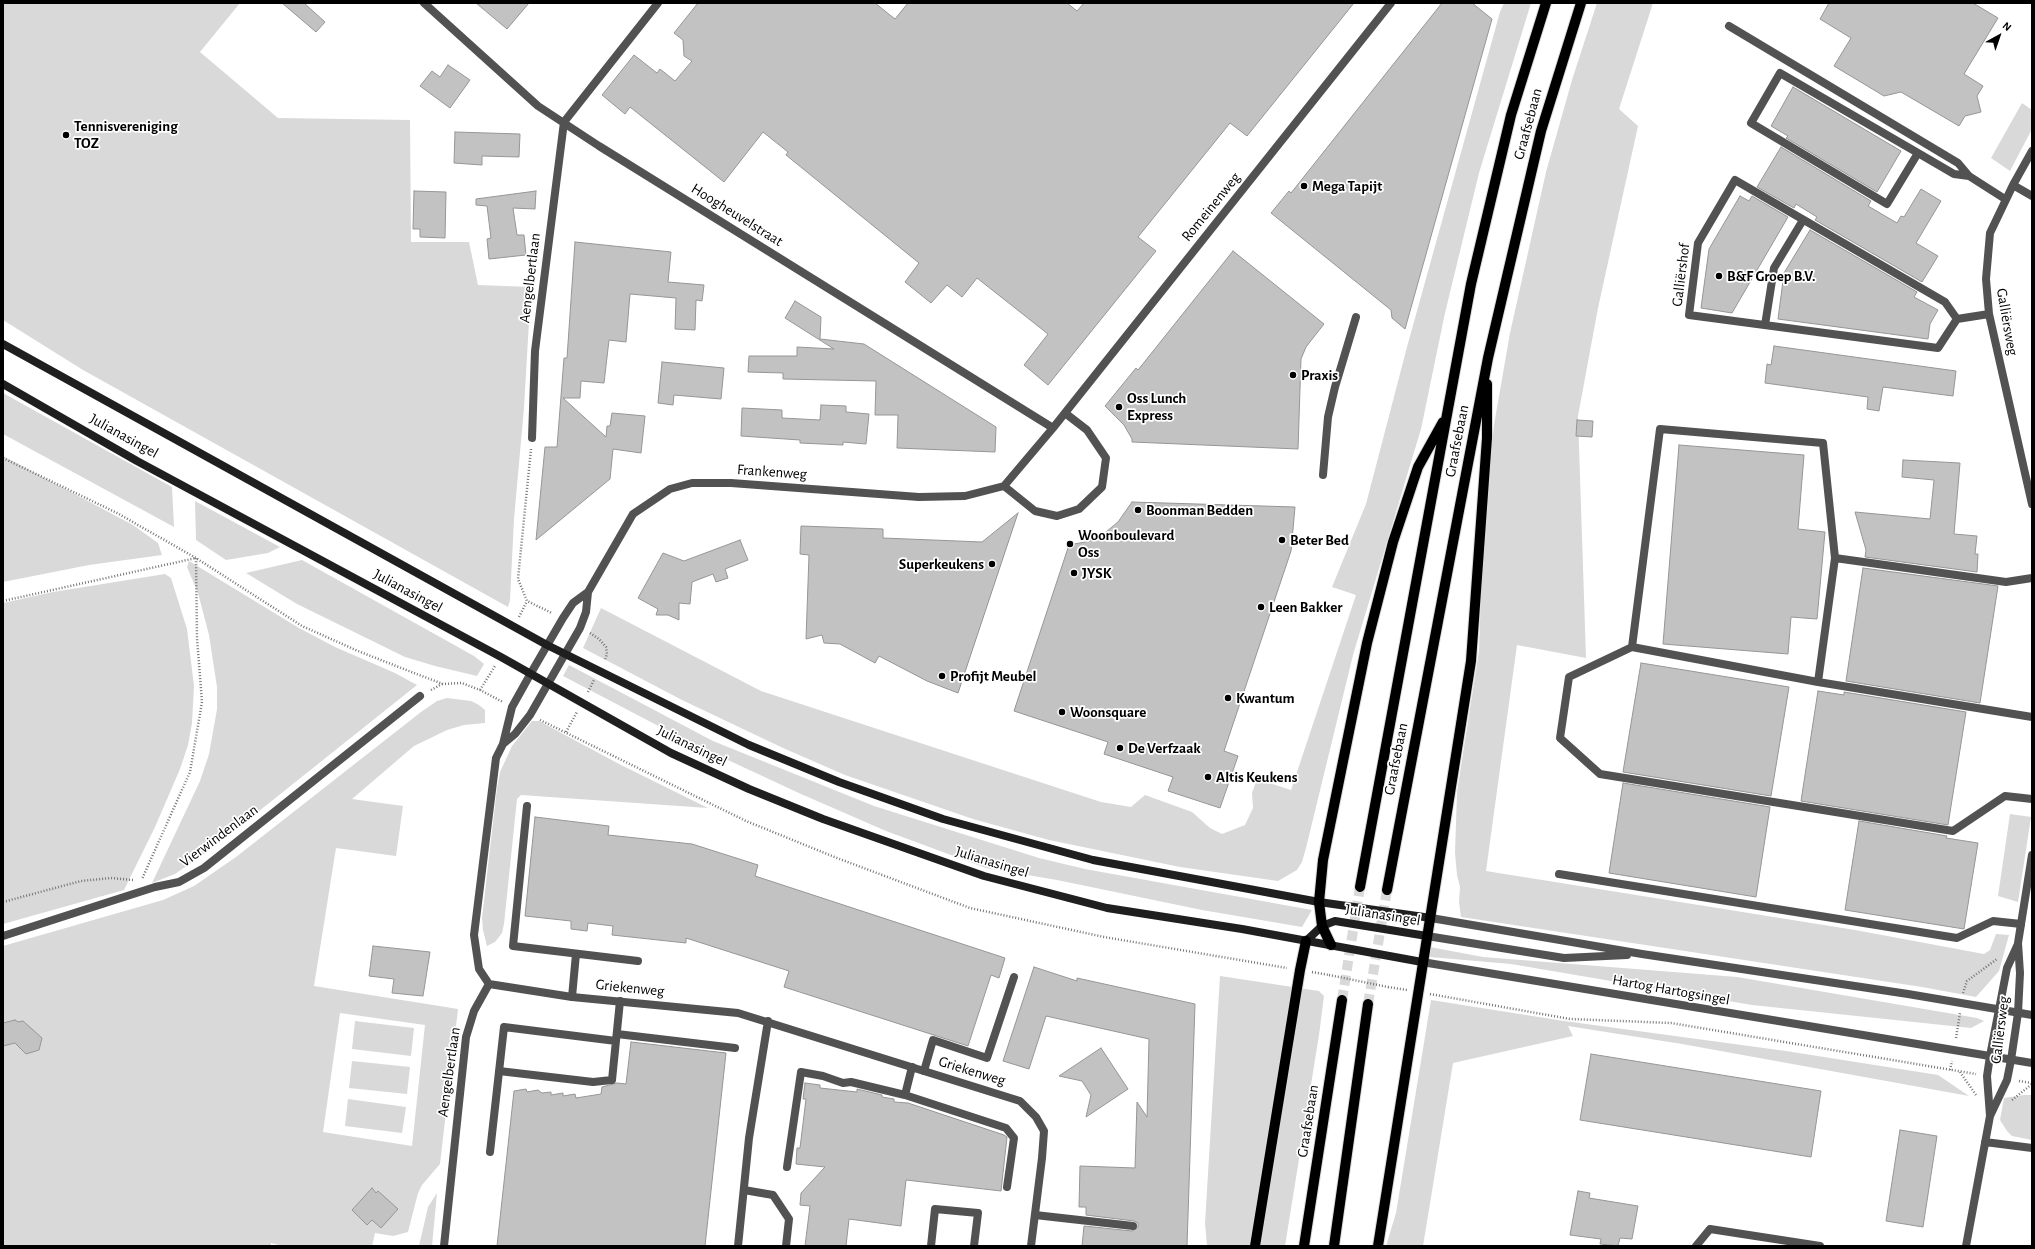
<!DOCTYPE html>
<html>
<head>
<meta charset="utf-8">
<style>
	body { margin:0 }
	#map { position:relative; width:2035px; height:1249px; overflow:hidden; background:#fff; font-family:"Alegreya Sans",sans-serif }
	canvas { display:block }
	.frame { position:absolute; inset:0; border:4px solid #000; pointer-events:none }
	.north { position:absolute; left:1979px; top:16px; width:40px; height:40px; -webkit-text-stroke:3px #fff; paint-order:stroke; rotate:40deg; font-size:11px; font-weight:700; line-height:16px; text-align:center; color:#000 }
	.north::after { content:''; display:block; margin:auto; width:14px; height:18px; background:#000; clip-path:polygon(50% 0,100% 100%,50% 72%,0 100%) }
</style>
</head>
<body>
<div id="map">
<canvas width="2035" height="1249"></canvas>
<div class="frame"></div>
<div class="north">N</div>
</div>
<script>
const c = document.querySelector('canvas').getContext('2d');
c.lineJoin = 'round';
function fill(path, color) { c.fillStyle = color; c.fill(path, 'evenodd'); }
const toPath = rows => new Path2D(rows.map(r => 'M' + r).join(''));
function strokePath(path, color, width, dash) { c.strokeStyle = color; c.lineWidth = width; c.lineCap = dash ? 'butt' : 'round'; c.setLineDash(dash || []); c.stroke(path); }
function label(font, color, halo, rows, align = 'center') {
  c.font = font + ' "Alegreya Sans",sans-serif'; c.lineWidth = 3.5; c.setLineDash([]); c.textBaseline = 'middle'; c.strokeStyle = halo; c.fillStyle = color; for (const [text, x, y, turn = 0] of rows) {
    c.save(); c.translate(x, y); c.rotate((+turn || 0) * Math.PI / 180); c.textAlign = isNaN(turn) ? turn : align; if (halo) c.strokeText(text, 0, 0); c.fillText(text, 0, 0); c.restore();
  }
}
fill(toPath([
	[3,3,240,3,200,52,278,118,410,120,411,242,469,242,478,285,531,287,524,408,514,519,510,600,508,607,83,370,3,320],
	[1504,3,1531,3,1479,173,1445,313,1421,429,1353,655,1306,848,1302,862,1297,870,1278,881,1180,867,1049,840,973,819,845,775,783,748,682,700,583,648,601,608,761,691,1101,802,1131,807,1145,795,1192,812,1210,828,1222,834,1245,825,1253,808,1252,793,1257,779,1291,790,1356,595,1332,587,1366,504,1407,347,1500,12],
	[1597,3,1653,3,1619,109,1638,126,1598,308,1578,416,1586,658,1517,645,1486,871,1855,930,1984,954,1990,950,1996,934,2009,935,1999,971,1976,997,1922,987,1461,917,1459,902,1460,887,1457,875,1455,853,1457,792,1479,651,1483,534,1494,425,1510,333,1546,172,1572,80],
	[2022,103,2032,110,2032,129,2010,171,1991,158],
	[3,393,172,487,174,527,3,434],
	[3,456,133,525,158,543,162,555,89,565,3,582],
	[195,501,280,547,268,553,226,560,196,540],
	[302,560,474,656,484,664,477,676,435,666,405,657,297,604,246,573],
	[189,561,299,628,335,647,395,673,417,685,214,847,175,874,152,883,200,781,209,754,217,709,217,687,209,635,198,593,187,567],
	[165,574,171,578,187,629,194,686,192,723,188,745,180,769,155,827,124,890,3,924,3,603,53,592],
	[569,665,713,741,874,806,1039,858,1085,869,1312,910,1302,927,1202,910,1057,880,986,868,886,831,801,794,687,741,563,676],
	[447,698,471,701,479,705,485,710,485,723,464,725,447,730,414,746,352,799,403,806,396,856,336,848,314,986,458,1009,440,1164,422,1185,418,1193,408,1232,393,1236,375,1233,372,1246,283,1246,271,1243,271,1246,3,1246,3,946,163,900,194,886,236,857,421,712,437,701],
	[340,1013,425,1025,412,1146,323,1132],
	[532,721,539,721,621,765,708,808,521,795,517,799,504,924,502,933,495,942,487,946,483,930,482,918,497,788,500,772,512,746],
	[2010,814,2031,817,2018,902,1998,896],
	[1430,947,1483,957,1737,977,1977,1018,1984,1021,1971,1028,1752,1005,1511,964,1430,957],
	[1220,976,1319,991,1324,996,1319,1035,1285,1246,1207,1246,1205,1223],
	[1431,1000,1564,1021,1786,1051,1938,1075,1969,1096,1682,1044,1568,1026,1573,1036,1453,1063,1423,1246,1386,1246,1396,1213],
	[355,1021,414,1028,411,1056,352,1049],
	[352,1061,410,1067,407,1094,349,1088],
	[2024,1095,2032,1095,2032,1140,2012,1136,2007,1131,2000,1120,2004,1098],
	[348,1099,406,1107,402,1133,345,1126],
	[437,1193,432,1246,419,1246,428,1207]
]), '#d9d9d9');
const building = toPath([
	[282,3,304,3,325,22,316,32,282,3],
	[476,3,529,3,507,29,476,3],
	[698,3,875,3,895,19,908,3,1067,3,1077,11,1084,3,1354,3,1247,136,1230,123,1138,237,1156,251,1048,385,1024,365,1048,334,977,278,962,297,947,285,931,303,905,282,919,263,786,155,788,152,763,132,724,182,630,107,625,114,602,95,634,55,657,73,660,69,675,81,692,61,684,56,683,40,674,33,698,3],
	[1442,3,1472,3,1492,19,1405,329,1392,318,1391,310,1271,213,1289,191,1291,193,1442,3],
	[1829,3,1973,3,1998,18,1964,74,1983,86,1977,96,1981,112,1965,116,1959,126,1901,92,1884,96,1834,66,1851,38,1820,19,1829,3],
	[448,65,470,80,450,108,420,86,432,71,440,77,448,65],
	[1793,87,1901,151,1877,192,1786,138,1788,136,1771,126,1793,87],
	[455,132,520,134,519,157,482,156,482,165,454,163,455,132],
	[1781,147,1871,201,1868,206,1897,223,1901,216,1904,217,1921,189,1941,201,1916,243,1938,256,1922,282,1815,220,1817,217,1796,204,1794,208,1757,187,1781,147],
	[414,191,446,192,445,238,420,237,420,229,413,229,414,191],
	[536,191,535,209,513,208,517,235,524,235,526,255,489,259,487,239,491,238,487,206,476,205,476,199,536,191],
	[1740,196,1749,201,1752,196,1788,217,1732,313,1701,308,1709,249,1740,196],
	[1810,230,1917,292,1914,297,1938,310,1930,324,1928,339,1778,319,1784,273,1810,230],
	[575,242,671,252,668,282,704,285,702,301,696,300,695,330,675,329,676,298,630,294,626,342,609,340,604,383,581,381,580,398,563,398,606,437,607,426,610,426,612,413,645,416,641,453,613,449,610,479,536,540,545,447,557,447,564,358,567,358,575,242],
	[1233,251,1324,324,1306,347,1301,359,1298,449,1132,442,1132,439,1124,425,1105,406,1136,368,1138,370,1233,251],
	[795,301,821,317,820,339,864,344,996,427,995,452,897,448,898,415,875,415,876,381,783,379,783,373,748,372,749,356,797,356,797,347,834,349,785,318,795,301],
	[1774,346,1956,371,1953,396,1883,387,1879,411,1867,409,1868,397,1765,383,1767,364,1771,365,1774,346],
	[662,362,724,368,721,399,674,395,673,405,658,403,662,362],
	[821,405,846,406,846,412,869,414,866,444,843,442,843,445,800,443,800,440,741,436,742,408,782,410,782,418,820,420,821,405],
	[1577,420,1593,421,1592,437,1576,436,1577,420],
	[1679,445,1804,455,1798,529,1825,532,1817,619,1791,617,1788,654,1663,644,1679,445],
	[1903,460,1960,463,1954,534,1977,536,1975,554,1978,554,1977,572,1865,557,1866,550,1855,512,1930,519,1934,480,1902,477,1903,460],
	[1132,502,1295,507,1291,551,1224,751,1238,756,1220,808,1168,791,1173,777,1104,754,1108,742,1014,711,1069,545,1090,541,1106,532,1118,522,1132,502],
	[1018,513,958,693,927,681,879,656,875,663,840,644,824,643,822,635,806,639,809,555,800,554,801,526,883,529,883,538,982,542,1018,513],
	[740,540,748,560,725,569,728,578,716,582,713,574,692,582,690,604,679,603,679,620,668,615,656,615,658,609,638,598,663,553,684,561,740,540],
	[1863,568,1998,586,1980,703,1846,681,1863,568],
	[1641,663,1789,687,1771,796,1623,772,1641,663],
	[1818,691,1844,695,1844,692,1966,712,1948,825,1801,801,1818,691],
	[1623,783,1770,807,1756,897,1609,873,1623,783],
	[535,817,609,826,608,835,692,844,758,865,755,876,1005,958,999,978,991,975,968,1046,784,987,789,971,686,938,686,943,612,935,613,926,588,923,587,931,571,929,571,921,525,916,535,817],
	[1859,821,1947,836,1946,838,1978,843,1964,929,1845,910,1859,821],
	[373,946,430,952,423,996,392,993,394,979,369,976,373,946],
	[1034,967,1077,981,1077,978,1195,1004,1187,1246,1082,1246,1084,1226,1132,1231,1138,1227,1138,1223,1134,1221,1086,1215,1086,1207,1079,1207,1080,1166,1135,1168,1137,1102,1147,1117,1149,1039,1046,1016,1029,1069,1003,1061,1034,967],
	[15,1020,18,1022,23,1021,42,1038,39,1050,26,1054,15,1043,3,1046,3,1023,15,1020],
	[631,1042,726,1053,705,1246,497,1246,514,1091,526,1089,527,1092,538,1090,542,1093,551,1092,551,1095,563,1093,563,1096,575,1094,576,1098,601,1094,602,1087,617,1083,626,1084,631,1042],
	[1101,1048,1128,1089,1086,1117,1091,1095,1082,1081,1059,1076,1101,1048],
	[1591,1054,1821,1091,1811,1157,1580,1120,1591,1054],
	[805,1083,820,1085,820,1088,857,1092,857,1089,882,1095,882,1097,894,1099,894,1102,908,1103,1004,1135,1007,1137,1001,1191,906,1180,901,1226,849,1219,846,1246,805,1246,810,1206,800,1205,801,1193,825,1167,796,1164,797,1148,800,1148,806,1099,803,1099,805,1083],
	[1900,1130,1937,1136,1923,1227,1886,1221,1900,1130],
	[372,1188,376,1193,378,1191,398,1209,381,1228,372,1220,367,1225,352,1210,372,1188],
	[1578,1191,1590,1193,1589,1198,1638,1206,1632,1239,1620,1238,1618,1246,1600,1244,1601,1239,1570,1235,1578,1191]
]);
fill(building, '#c2c2c2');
strokePath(building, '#969696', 1);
strokePath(toPath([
	[1342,1000,1360,887],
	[1368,1004,1387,890]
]), '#d9d9d9', 10, [10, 5]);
const primary = toPath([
	[1360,887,1471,284,1511,115,1546,3],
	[1387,890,1488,358,1541,131,1581,3],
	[1331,945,1322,926,1319,902,1323,860,1367,643,1393,542,1418,467,1443,422],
	[1255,1246,1300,970,1306,941],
	[1304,1246,1342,1000],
	[1334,1246,1368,1004],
	[1378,1246,1471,661,1487,438,1487,384]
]);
strokePath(primary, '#dbdbdb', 12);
strokePath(toPath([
	[531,449,518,579,527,601,552,613],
	[3,458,117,513,196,558,302,626,358,651,414,673,443,684,462,683,480,690,503,702],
	[3,601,196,558,197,638,202,702,190,772,142,879],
	[519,617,527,601],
	[590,633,599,639,606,647,607,654,605,660],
	[431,690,442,684],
	[480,690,495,666],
	[588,692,594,680],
	[540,720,746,821,837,858,970,908,1104,937,1287,968],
	[566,732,577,712],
	[3,902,81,881,111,878,133,880],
	[1312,972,1329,975],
	[1388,987,1407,990],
	[1963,993,1967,981,1997,959],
	[1430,994,1570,1019,1671,1023,1976,1074],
	[1956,1038,1960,1013],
	[1950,1070,1952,1061],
	[1960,1072,1976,1095],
	[2019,1081,2032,1083],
	[2012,1100,2032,1084]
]), '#747474', 2.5, [1, 2]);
strokePath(toPath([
	[1729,26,1958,163,1969,176,2005,199],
	[1918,153,1887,204,1751,123,1780,73,1918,153,1954,174,1969,176],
	[1323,475,1328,417,1335,387,1356,317],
	[1835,558,1818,682,2032,717],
	[2032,578,2006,582,1835,558,1823,443,1660,429,1632,647,1569,677,1560,738,1600,774,1953,831,2005,796,2032,799],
	[1632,647,1818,682],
	[527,806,513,946,638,961],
	[1559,874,1957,938,1993,921,2021,924],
	[572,997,576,954],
	[617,1034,735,1048],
	[499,1071,593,1082,612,1080,620,1001],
	[924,1071,933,1040,987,1058,1014,977],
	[905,1095,912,1067],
	[490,1152,504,1027,616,1041],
	[787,1167,801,1072,823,1076,843,1083,851,1082,905,1095,1006,1128,1014,1138,1007,1187],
	[744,1190,773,1195,789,1219,786,1246],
	[1035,1215,1133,1226],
	[931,1246,935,1209,978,1213,974,1246]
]), '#525252', 8);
strokePath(toPath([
	[424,3,538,106,599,146,1053,428],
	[2032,151,2013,185,1990,233,1986,279,1989,314,2032,504],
	[2013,185,2032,196],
	[1957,319,1945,302,1735,180,1698,243,1689,315,1938,348,1957,319,1989,314],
	[1765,325,1774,268,1803,220],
	[532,438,535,351,564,122,658,3],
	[1004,486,1035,511,1057,516,1079,509,1102,487,1106,458,1087,430,1065,413],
	[503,744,515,734,530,715,580,628,586,612,588,592],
	[3,936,155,887,179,882,204,868,420,696],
	[489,984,479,969,474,935,496,758,503,744,512,707,531,673,563,618,573,603,588,592,633,514,670,489,692,483,731,483,919,497,965,496,1004,486,1053,428,1391,3],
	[489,984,572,997,738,1013,1020,1101,1036,1117,1044,1131,1042,1158,1031,1246],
	[1990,1116,1987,1076,1990,1056,2007,968,2018,944],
	[1985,1142,2032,1148],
	[444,1246,466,1037,474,1011,489,984],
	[738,1246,749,1138,768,1021],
	[1696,1246,1710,1229,1820,1246],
	[1966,1246,1990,1116,2007,1080,2011,1060,2018,1013,2020,973,2018,943,2032,855]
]), '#525252', 8);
strokePath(toPath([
	[1431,918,1642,954,1908,994,2032,1015],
	[1427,936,1564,958,1627,955],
	[1422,962,2032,1063]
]), '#525252', 8);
strokePath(toPath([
	[3,344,547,645,749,745,839,782,943,819,1093,860,1319,902,1431,918],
	[3,384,137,461,501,657,671,753,749,789,823,819,984,876,1107,908,1242,929,1422,962],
	[1306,941,1322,926,1335,921,1427,936]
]), '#1f1f1f', 8);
strokePath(primary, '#000', 10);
strokePath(toPath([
	[1329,975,1388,987]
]), '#747474', 2.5, [1, 2]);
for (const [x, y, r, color] of [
	[66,135,4,"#000"],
	[1304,186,4,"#000"],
	[1719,276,4,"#000"],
	[1293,375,4,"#000"],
	[1119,407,4,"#000"],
	[1138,510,4,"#000"],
	[1282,540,4,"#000"],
	[1070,544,4,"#000"],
	[992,564,4,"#000"],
	[1074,573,4,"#000"],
	[1261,607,4,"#000"],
	[942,676,4,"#000"],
	[1228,698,4,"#000"],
	[1062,712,4,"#000"],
	[1120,748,4,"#000"],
	[1208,777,4,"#000"]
]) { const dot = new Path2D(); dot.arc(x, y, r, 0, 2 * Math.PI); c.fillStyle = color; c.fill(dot); strokePath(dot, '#fff', 1.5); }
label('15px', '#000', '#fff', [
	["Graafsebaan",1528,124,-75],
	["Romeinenweg",1211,207,-51],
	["Hoogheuvelstraat",737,215,32],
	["Galliërshof",1681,275,-83],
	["Aengelbertlaan",530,278,-83],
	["Galliërsweg",2007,322,80],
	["Julianasingel",124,436,29],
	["Graafsebaan",1457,441,-79],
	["Frankenweg",772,472,4],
	["Julianasingel",408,591,28],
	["Julianasingel",692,746,26],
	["Graafsebaan",1396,759,-79],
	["Vierwindenlaan",219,836,-37],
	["Julianasingel",992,862,17],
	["Julianasingel",1383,915,9],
	["Griekenweg",630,988,6],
	["Hartog Hartogsingel",1671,990,10],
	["Galliërsweg",2000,1030,-83],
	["Griekenweg",972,1071,17],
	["Aengelbertlaan",449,1072,-82],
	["Graafsebaan",1308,1121,-81]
]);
label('bold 15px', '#000', '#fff', [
	["Tennisvereniging",74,126],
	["TOZ",74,143],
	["Mega Tapijt",1312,186],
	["B&F Groep B.V.",1727,276],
	["Praxis",1301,375],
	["Oss Lunch",1127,398],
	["Express",1127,415],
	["Boonman Bedden",1146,510],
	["Woonboulevard",1078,535],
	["Oss",1078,552],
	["Beter Bed",1290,540],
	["Superkeukens",984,564,"right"],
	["JYSK",1082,573],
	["Leen Bakker",1269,607],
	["Profijt Meubel",950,676],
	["Kwantum",1236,698],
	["Woonsquare",1070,712],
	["De Verfzaak",1128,748],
	["Altis Keukens",1216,777]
], 'left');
</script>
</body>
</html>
